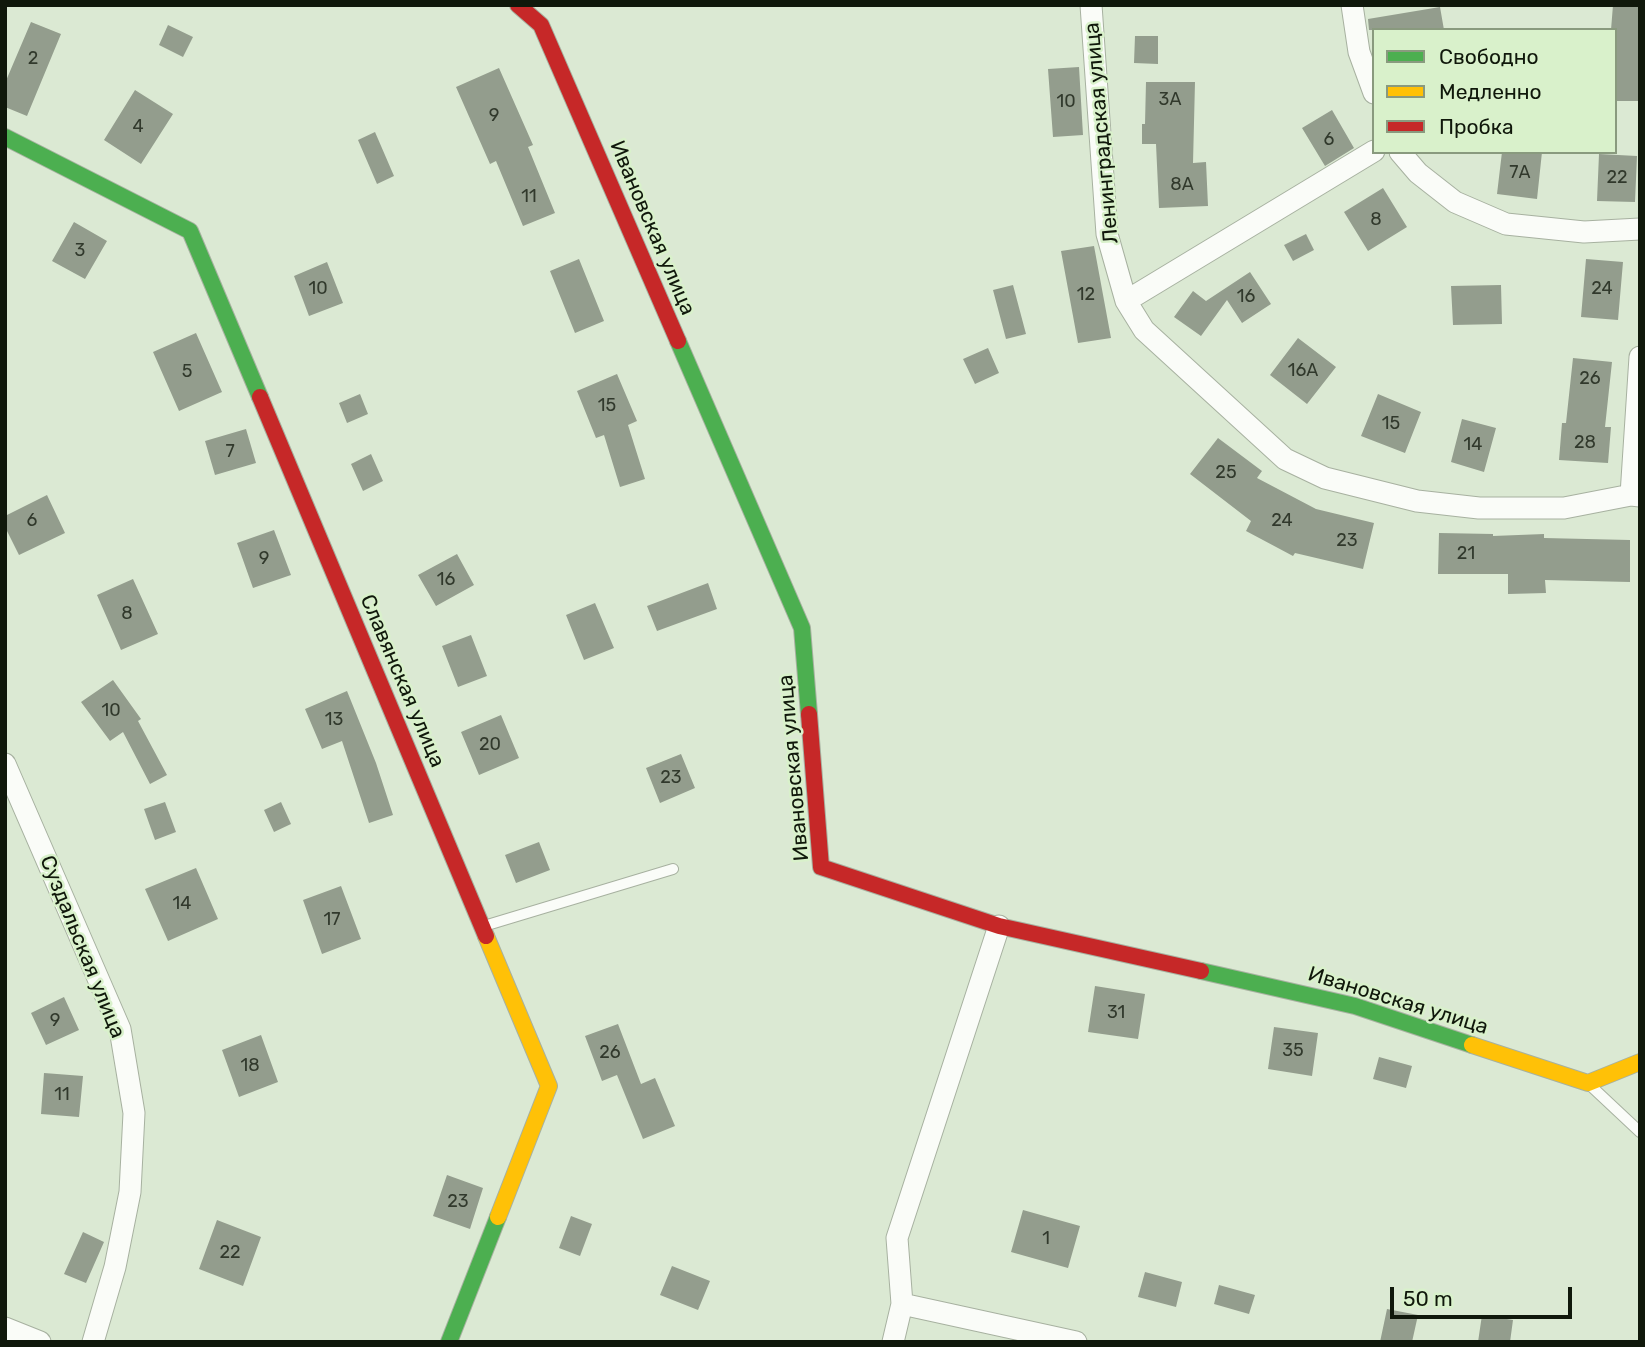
<!DOCTYPE html>
<html>
<head>
<meta charset="utf-8">
<style>
	body { margin:0 }
	#map { position:relative; width:1645px; height:1347px; overflow:hidden; background:#dbe9d3; font-family:Rubik,sans-serif }
	canvas { display:block }
	.frame { position:absolute; inset:0; border:7px solid #10180b; pointer-events:none }
	.legend { position:absolute; left:1372px; top:28px; width:245px; height:126px; box-sizing:border-box; background:#d9f1cb; border:2px solid #899a7e; margin:0; padding:9px 12px; list-style:none; font-size:21px; color:#10180b }
	.legend li { display:flex; align-items:center; gap:14px; height:35px }
	.legend b { width:35px; border:2px solid #899a7e }
	.scale { position:absolute; left:1390px; top:1287px; width:182px; height:32px; box-sizing:border-box; border:4px solid #10180b; border-top:0; padding-left:9px; font-size:21px; line-height:24px; white-space:nowrap; color:#10180b; -webkit-text-stroke:5px #d9f1cb; paint-order:stroke }
</style>
</head>
<body>
<div id="map">
<canvas width="1645" height="1347"></canvas>
<div class="frame"></div>
<ul class="legend">
<li><b style="height:9px;background:#4caf50"></b>Свободно</li>
<li><b style="height:9px;background:#ffc107"></b>Медленно</li>
<li><b style="height:9px;background:#c62828"></b>Пробка</li>
</ul>
<div class="scale">50 m</div>
</div>
<script>
const c = document.querySelector('canvas').getContext('2d');
c.lineJoin = 'round';
function fill(path, color) { c.fillStyle = color; c.fill(path, 'evenodd'); }
const toPath = rows => new Path2D(rows.map(r => 'M' + r).join(''));
function strokePath(path, color, width, dash) { c.strokeStyle = color; c.lineWidth = width; c.lineCap = dash ? 'butt' : 'round'; c.setLineDash(dash || []); c.stroke(path); }
function label(font, color, halo, rows, align = 'center') {
  c.font = font + ' Rubik,sans-serif'; c.lineWidth = 5; c.setLineDash([]); c.textBaseline = 'middle'; c.strokeStyle = halo; c.fillStyle = color; for (const [text, x, y, turn = 0] of rows) {
    c.save(); c.translate(x, y); c.rotate((+turn || 0) * Math.PI / 180); c.textAlign = isNaN(turn) ? turn : align; if (halo) c.strokeText(text, 0, 0); c.fillText(text, 0, 0); c.restore();
  }
}
fill(toPath([
	[1613,5,1640,5,1640,101,1615,101,1615,30,1611,30],
	[1440,7,1444,30,1369,30,1368,19],
	[31,22,61,34,27,116,5,107,5,83],
	[168,25,193,37,183,57,159,45],
	[1135,36,1158,36,1158,64,1134,63],
	[1079,67,1083,135,1053,137,1048,69],
	[499,68,533,145,528,147,555,213,523,226,496,161,490,164,456,87],
	[1146,82,1195,82,1193,163,1206,162,1208,206,1159,208,1156,144,1142,144,1142,124,1145,124],
	[135,90,173,114,141,164,104,140],
	[1332,110,1354,148,1325,166,1302,128],
	[375,132,394,176,377,184,358,140],
	[1502,152,1542,152,1537,199,1497,194],
	[1599,154,1637,156,1635,202,1597,201],
	[1383,188,1407,227,1368,251,1344,212],
	[74,222,107,241,85,279,52,261],
	[1306,234,1314,250,1293,261,1284,245],
	[1094,246,1111,338,1078,343,1061,251],
	[579,259,604,321,575,333,550,271],
	[1586,259,1623,262,1618,320,1581,317],
	[327,262,343,303,309,316,294,276],
	[1250,272,1271,304,1242,323,1227,300,1201,336,1174,317,1193,291,1206,301],
	[1013,285,1026,334,1006,339,993,290],
	[1501,285,1502,324,1453,325,1451,286],
	[196,333,222,392,179,411,153,352],
	[1298,338,1336,367,1307,404,1270,375],
	[988,348,999,373,975,384,963,359],
	[1573,358,1612,362,1605,427,1611,427,1608,463,1559,460,1562,423,1566,423],
	[617,374,637,421,628,425,645,479,620,487,604,435,596,438,577,391],
	[360,394,368,414,347,423,339,403],
	[1378,394,1421,412,1405,453,1361,436],
	[1462,419,1496,428,1484,472,1451,462],
	[246,429,256,463,215,475,205,441],
	[1218,438,1262,471,1257,478,1316,509,1374,523,1363,569,1295,553,1293,556,1246,531,1251,521,1190,474],
	[371,454,383,481,363,491,351,464],
	[47,495,65,533,19,555,5,527,5,516],
	[274,530,291,575,253,588,237,543],
	[1439,533,1493,534,1493,536,1544,534,1544,538,1630,540,1630,582,1545,580,1546,593,1508,594,1508,574,1438,574],
	[457,554,474,585,436,606,418,575],
	[133,579,158,634,121,650,97,595],
	[708,583,717,609,657,631,647,606],
	[595,603,614,648,584,660,566,615],
	[471,635,487,676,458,687,442,646],
	[113,680,141,719,138,721,167,775,150,784,123,732,110,741,81,702],
	[347,691,376,763,393,815,369,823,342,741,322,749,305,709],
	[501,715,519,758,479,775,461,732],
	[681,754,695,788,660,803,646,768],
	[165,802,176,832,155,840,144,809],
	[281,802,291,824,274,832,264,810],
	[539,842,550,870,516,883,505,855],
	[196,868,218,919,168,941,145,889],
	[341,886,361,939,322,954,303,900],
	[1095,986,1145,994,1138,1039,1088,1032],
	[64,997,79,1030,46,1045,31,1013],
	[618,1024,641,1084,655,1078,675,1126,643,1139,617,1075,602,1081,585,1036],
	[1274,1027,1318,1033,1312,1076,1268,1069],
	[261,1035,278,1082,239,1097,222,1050],
	[1379,1057,1412,1066,1406,1088,1373,1079],
	[44,1073,83,1076,79,1117,41,1114],
	[447,1175,483,1188,470,1229,433,1216],
	[1023,1210,1080,1226,1068,1268,1011,1252],
	[571,1216,592,1224,580,1256,559,1248],
	[217,1220,261,1237,243,1286,199,1269],
	[83,1232,104,1242,86,1283,64,1274],
	[672,1266,710,1281,698,1310,660,1295],
	[1145,1272,1182,1282,1176,1307,1138,1297],
	[1219,1285,1255,1295,1249,1314,1214,1304],
	[1387,1309,1418,1315,1412,1342,1380,1342],
	[1482,1315,1513,1320,1510,1342,1478,1342]
]), '#939d8d');
const lane = toPath([
	[484,926,673,869],
	[1592,1087,1640,1132]
]);
const street = toPath([
	[1091,5,1107,234,1126,301,1144,330,1285,459,1325,478,1417,501,1479,508,1564,508,1631,495,1640,496],
	[1352,5,1359,52,1374,93],
	[1400,152,1418,173,1455,202,1506,224,1584,232,1640,229],
	[1126,301,1374,151],
	[1631,495,1640,357],
	[5,764,120,1029,134,1113,130,1192,115,1267,93,1342],
	[902,1304,1076,1342],
	[5,1328,40,1342],
	[893,1342,902,1304,897,1238,999,926]
]);
const fast = toPath([
	[5,137,190,231,260,397],
	[678,341,802,628,809,714],
	[1201,971,1355,1006,1472,1045],
	[449,1342,498,1217]
]);
const slow = toPath([
	[486,936,549,1086,498,1217],
	[1472,1045,1588,1083,1640,1062]
]);
const jam = toPath([
	[518,5,541,25,678,341],
	[260,397,486,936],
	[809,714,821,867,999,926,1201,971]
]);
strokePath(lane, '#a7b1a0', 12);
strokePath(street, '#a7b1a0', 23);
strokePath(fast, '#a7b1a0', 18);
strokePath(slow, '#a7b1a0', 18);
strokePath(jam, '#a7b1a0', 18);
strokePath(lane, '#fafcf8', 10);
strokePath(street, '#fafcf8', 21);
strokePath(fast, '#4caf50', 16);
strokePath(slow, '#ffc107', 16);
strokePath(jam, '#c62828', 16);
label('18px', '#31392c', null, [
	["2",33,59],
	["3А",1170,100],
	["10",1066,102],
	["9",494,116],
	["4",138,127],
	["6",1329,140],
	["7А",1520,173],
	["22",1617,178],
	["8А",1182,185],
	["11",529,197],
	["8",1376,220],
	["3",80,251],
	["10",318,289],
	["24",1602,289],
	["12",1086,295],
	["16",1246,297],
	["16А",1303,371],
	["5",187,372],
	["26",1590,379],
	["15",607,406],
	["15",1391,424],
	["28",1585,443],
	["14",1473,445],
	["7",230,452],
	["25",1226,473],
	["6",32,521],
	["24",1282,521],
	["23",1347,541],
	["21",1466,554],
	["9",264,559],
	["16",446,580],
	["8",127,614],
	["10",111,711],
	["13",334,720],
	["20",490,745],
	["23",671,778],
	["14",182,904],
	["17",332,920],
	["31",1116,1013],
	["9",55,1021],
	["35",1293,1051],
	["26",610,1053],
	["18",250,1066],
	["11",62,1095],
	["23",458,1202],
	["1",1046,1239],
	["22",230,1253]
]);
label('21px', '#10180b', '#d9f1cb', [
	["Ленинградская улица",1102,133,-95],
	["Ивановская улица",652,228,67],
	["Славянская улица",402,681,67],
	["Ивановская улица",794,768,-95],
	["Суздальская улица",82,947,68],
	["Ивановская улица",1398,1001,17]
]);
</script>
</body>
</html>
